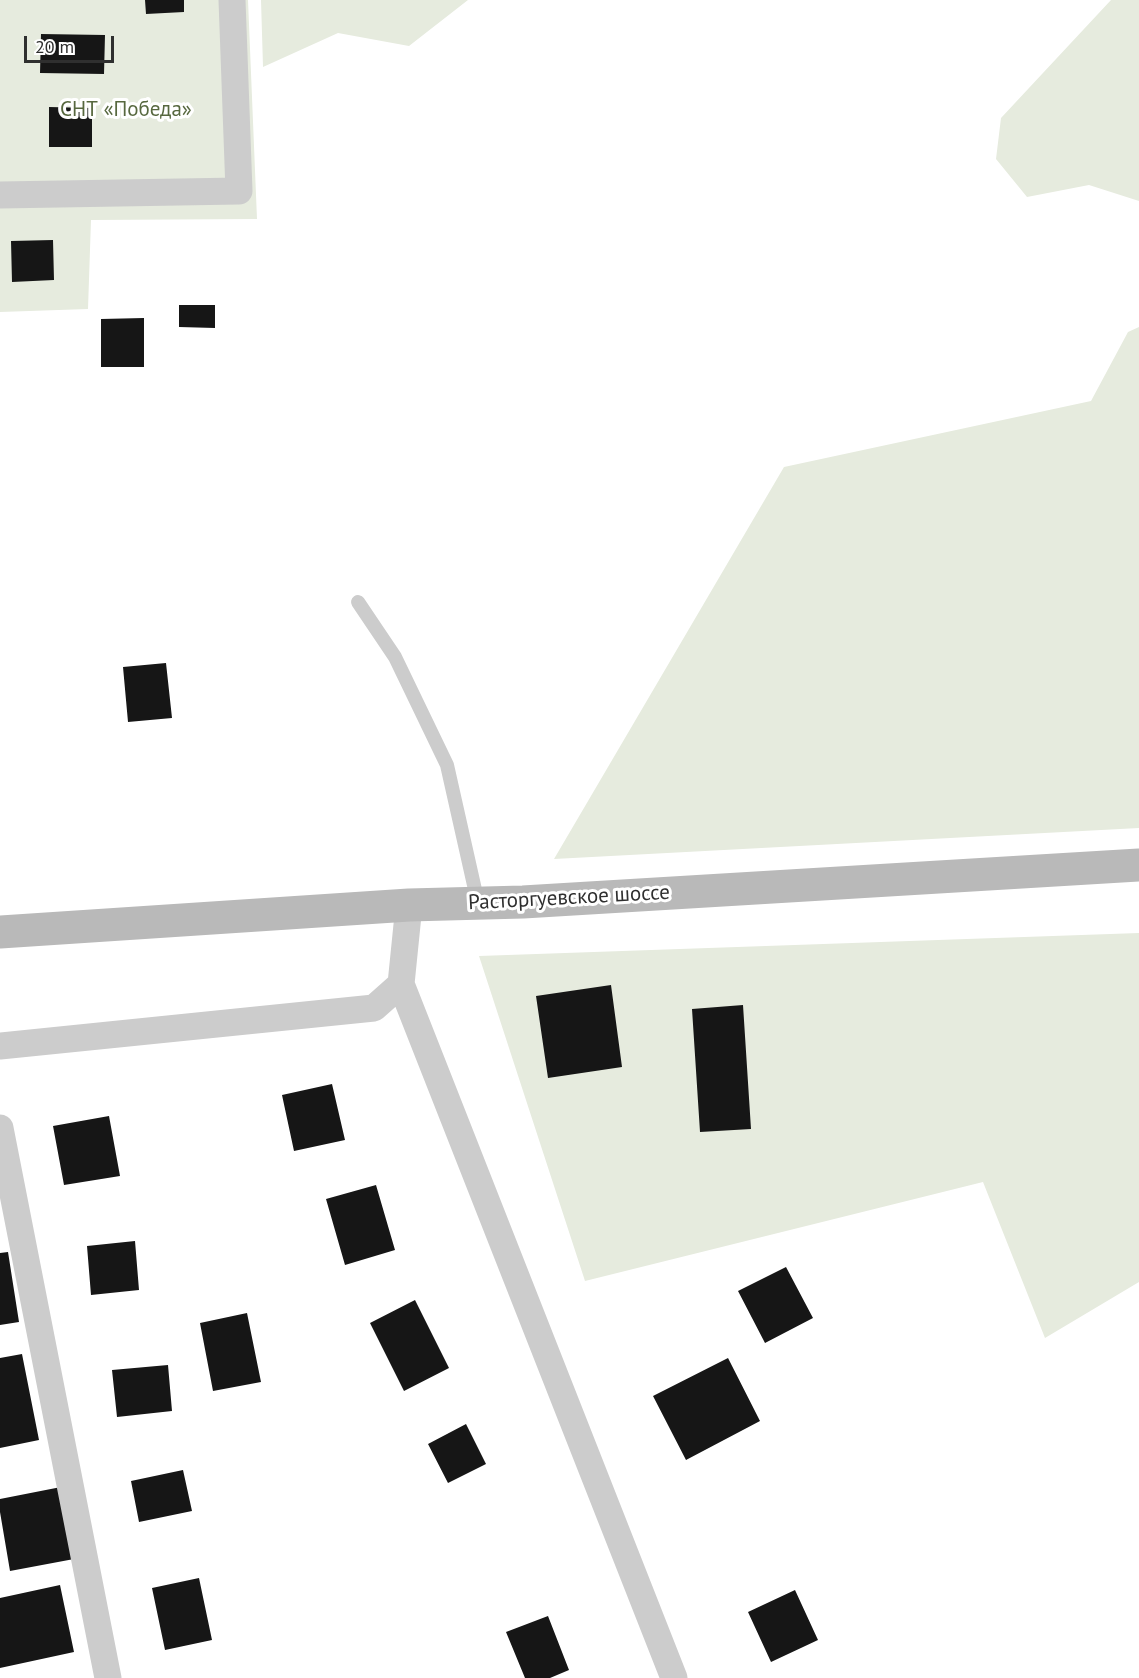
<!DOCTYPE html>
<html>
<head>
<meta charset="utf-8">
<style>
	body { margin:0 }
	#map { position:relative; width:1139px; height:1678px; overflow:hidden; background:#fff; font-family:"PT Sans",sans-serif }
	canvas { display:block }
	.scale { position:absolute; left:24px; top:36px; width:90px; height:27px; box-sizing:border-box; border:3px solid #2f2f2f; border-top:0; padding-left:8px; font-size:18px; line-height:21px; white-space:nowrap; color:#2f2f2f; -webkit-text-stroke:4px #fff; paint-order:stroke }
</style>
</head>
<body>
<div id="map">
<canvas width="1139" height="1678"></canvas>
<div class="scale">20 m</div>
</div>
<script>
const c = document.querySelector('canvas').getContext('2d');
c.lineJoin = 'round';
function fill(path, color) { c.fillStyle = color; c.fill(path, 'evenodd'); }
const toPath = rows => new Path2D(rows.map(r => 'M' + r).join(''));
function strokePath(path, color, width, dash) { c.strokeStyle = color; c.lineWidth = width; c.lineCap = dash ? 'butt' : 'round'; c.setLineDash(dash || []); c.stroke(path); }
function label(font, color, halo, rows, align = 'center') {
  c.font = font + ' "PT Sans",sans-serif'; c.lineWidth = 6; c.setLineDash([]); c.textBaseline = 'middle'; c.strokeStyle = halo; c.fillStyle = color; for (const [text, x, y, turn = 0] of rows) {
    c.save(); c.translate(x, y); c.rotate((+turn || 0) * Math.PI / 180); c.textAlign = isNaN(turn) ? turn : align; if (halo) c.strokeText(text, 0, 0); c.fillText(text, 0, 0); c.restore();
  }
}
fill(toPath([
	[0,0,248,0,257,219,91,220,88,309,0,312],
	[261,0,468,0,409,46,338,33,263,67],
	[1111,0,1139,0,1139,201,1089,185,1027,197,996,159,1001,118],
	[1139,327,1139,828,554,859,784,467,1091,401,1128,332],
	[1139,933,1139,1282,1045,1338,983,1182,585,1281,479,956]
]), '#e6ebde');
fill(toPath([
	[145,0,184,0,184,12,146,14],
	[41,34,105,35,104,74,40,73],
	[49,107,92,108,92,147,49,147],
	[53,240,54,280,12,282,11,241],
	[179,305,215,305,215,328,179,327],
	[144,318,144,367,101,367,101,319],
	[166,663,172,718,128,722,123,667],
	[611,985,622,1067,548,1078,536,996],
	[743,1005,751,1129,700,1132,692,1009],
	[332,1084,345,1140,294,1151,282,1095],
	[109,1116,120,1176,64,1185,53,1126],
	[376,1185,395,1250,345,1265,326,1199],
	[135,1241,139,1290,91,1295,87,1246],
	[8,1252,19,1322,0,1325,0,1253],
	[786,1267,813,1318,765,1343,738,1291],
	[415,1300,449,1368,404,1391,370,1323],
	[247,1313,261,1382,213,1391,200,1323],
	[22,1354,39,1440,0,1448,0,1358],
	[728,1358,760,1421,686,1460,653,1396],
	[168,1365,172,1411,117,1417,112,1370],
	[466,1424,486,1464,448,1483,428,1444],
	[183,1470,192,1511,139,1522,131,1481],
	[61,1487,74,1559,10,1571,0,1512,0,1499],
	[199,1578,212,1640,165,1650,152,1588],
	[60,1585,74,1652,0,1668,0,1598],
	[795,1590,818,1640,771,1662,748,1612],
	[548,1616,569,1670,550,1678,525,1678,506,1632]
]), '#161616');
strokePath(toPath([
	[358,602,395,657,447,765,478,903]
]), '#ccc', 14);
strokePath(toPath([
	[0,195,239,191,232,0],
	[409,905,401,984,674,1678],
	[0,1046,374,1008,401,984],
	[0,1128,108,1678]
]), '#ccc', 27);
strokePath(toPath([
	[0,932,409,905,523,902,1139,865]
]), '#b9b9b9', 33);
label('21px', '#57683f', '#fff', [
	["СНТ «Победа»",126,110]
]);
label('21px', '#2f2f2f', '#fff', [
	["Расторгуевское шоссе",569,898,-3]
]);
</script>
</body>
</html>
